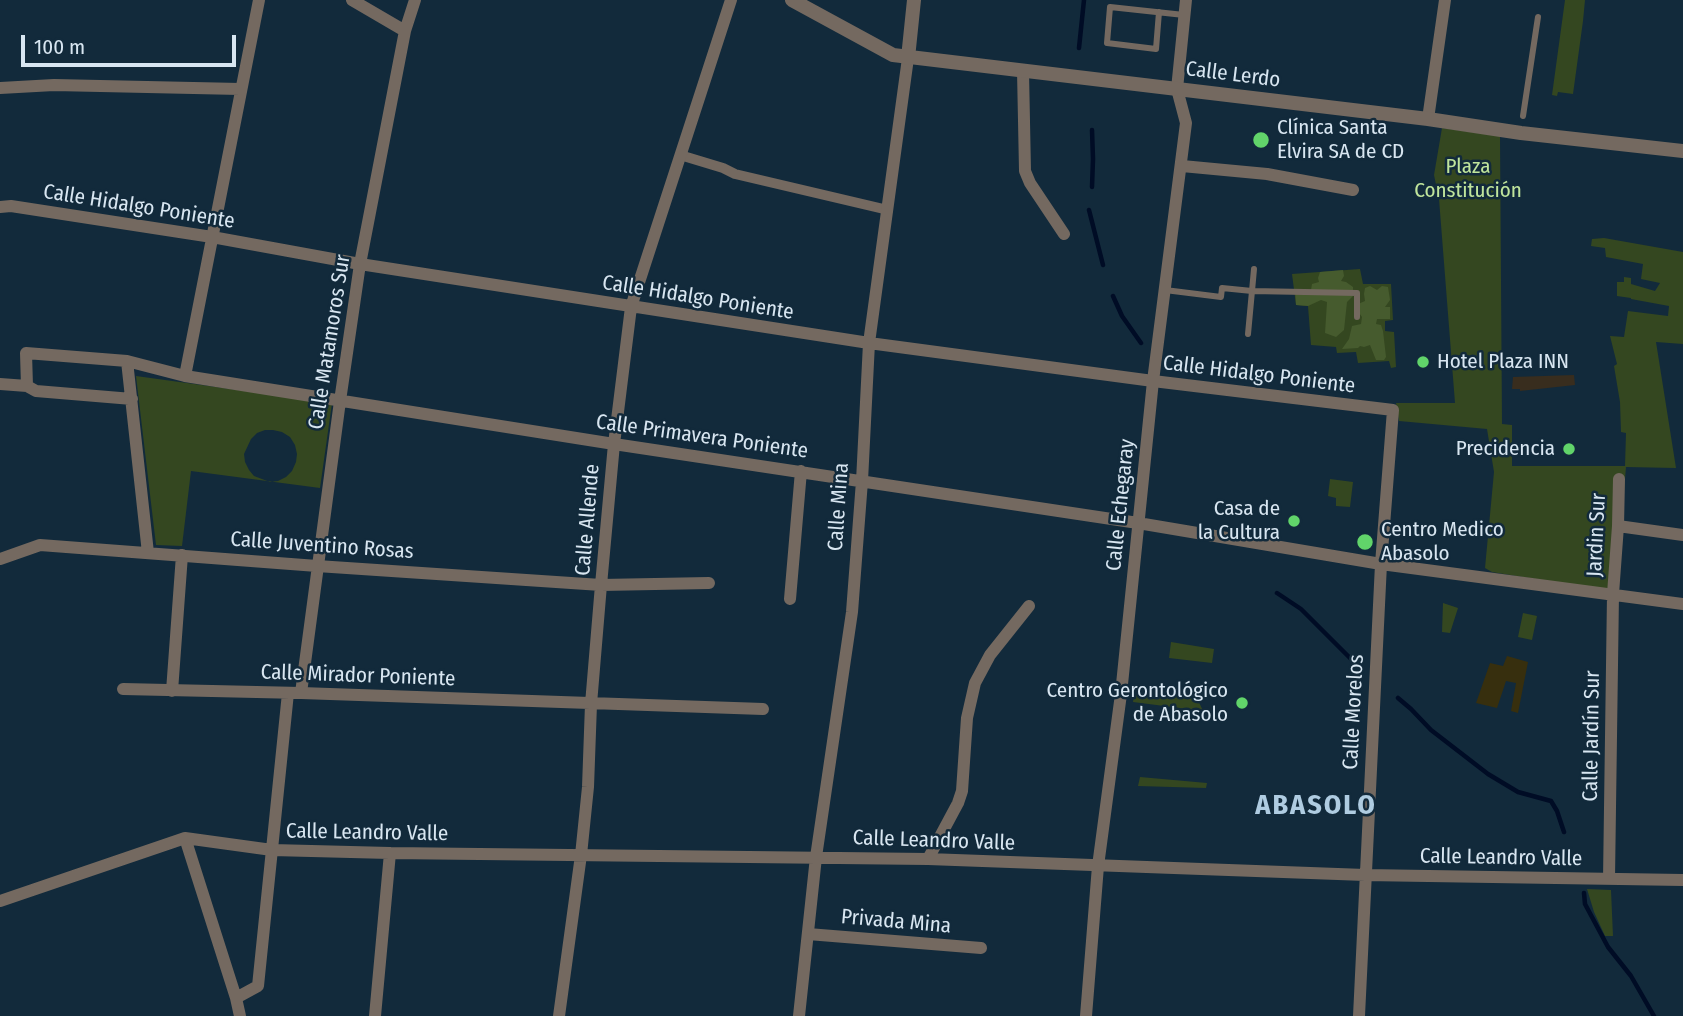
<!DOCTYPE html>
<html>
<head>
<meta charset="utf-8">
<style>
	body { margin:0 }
	#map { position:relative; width:1683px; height:1016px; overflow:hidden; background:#122a3b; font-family:"Fira Sans Condensed",sans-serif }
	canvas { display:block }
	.scale { position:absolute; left:21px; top:35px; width:215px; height:32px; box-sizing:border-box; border:4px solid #d8e6f1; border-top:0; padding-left:9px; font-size:21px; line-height:24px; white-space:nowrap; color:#d8e6f1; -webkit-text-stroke:5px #122a3b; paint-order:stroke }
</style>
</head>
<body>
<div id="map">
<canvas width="1683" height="1016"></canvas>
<div class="scale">100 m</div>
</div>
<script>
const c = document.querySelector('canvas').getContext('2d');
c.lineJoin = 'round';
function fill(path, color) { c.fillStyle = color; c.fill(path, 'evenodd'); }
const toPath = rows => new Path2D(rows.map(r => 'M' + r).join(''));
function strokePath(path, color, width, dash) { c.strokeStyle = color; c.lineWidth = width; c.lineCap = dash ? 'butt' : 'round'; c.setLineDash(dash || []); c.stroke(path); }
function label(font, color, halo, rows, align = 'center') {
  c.font = font + ' "Fira Sans Condensed",sans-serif'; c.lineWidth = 5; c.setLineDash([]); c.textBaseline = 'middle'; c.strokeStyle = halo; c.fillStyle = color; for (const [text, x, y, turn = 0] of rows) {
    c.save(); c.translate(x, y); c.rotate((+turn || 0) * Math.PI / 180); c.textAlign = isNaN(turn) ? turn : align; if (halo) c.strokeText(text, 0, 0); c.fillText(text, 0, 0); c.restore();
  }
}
fill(toPath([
	[1574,375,1575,385,1520,391,1520,389,1512,389,1513,377]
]), '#382d1e');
fill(toPath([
	[1565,0,1585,0,1583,21,1573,94,1558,92,1557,96,1552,95],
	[1442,128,1500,136,1502,424,1512,425,1512,466,1625,466,1626,433,1621,432,1620,402,1614,366,1617,364,1610,336,1624,337,1628,311,1668,316,1669,306,1631,299,1631,298,1617,296,1617,282,1624,282,1624,277,1631,278,1631,284,1655,291,1660,283,1641,279,1643,264,1606,257,1605,248,1591,246,1592,239,1604,238,1683,252,1683,344,1656,342,1676,468,1626,467,1622,515,1608,591,1492,572,1485,568,1494,472,1487,429,1399,421,1396,403,1455,403,1439,199,1434,175],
	[1360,269,1363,284,1391,284,1393,320,1385,321,1385,331,1394,332,1396,367,1391,368,1389,361,1358,363,1356,352,1337,353,1336,347,1311,345,1308,306,1296,305,1292,274],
	[136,376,332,403,320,488,191,471,182,546,156,545],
	[265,430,273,430,282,432,290,437,295,445,297,454,296,462,292,471,286,477,278,481,270,482,254,476,249,470,245,462,244,454,251,439,257,433],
	[1330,479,1353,482,1350,507,1336,506,1336,498,1328,496],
	[1443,603,1458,608,1450,633,1442,632],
	[1523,613,1537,616,1532,640,1518,637],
	[1171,642,1214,649,1212,663,1169,658],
	[1135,686,1139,689,1197,698,1203,711,1133,702],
	[1140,777,1207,783,1206,788,1138,786],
	[1587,889,1611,890,1613,936,1605,936,1594,912]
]), '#344720');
fill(toPath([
	[1343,270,1344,276,1341,281,1346,282,1353,287,1353,296,1347,302,1344,330,1336,337,1325,333,1327,302,1321,300,1308,306,1296,305,1295,289,1311,290,1312,284,1319,282,1318,278,1320,272],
	[1370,286,1377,290,1382,286,1388,287,1390,300,1385,307,1390,307,1390,319,1377,319,1376,324,1381,325,1383,331,1386,357,1384,360,1376,360,1370,345,1364,347,1360,346,1358,348,1342,349,1349,339,1352,326,1361,324,1362,317,1357,310,1358,304,1365,301,1364,294,1365,288]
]), '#465b2e');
fill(toPath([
	[1507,656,1528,662,1518,713,1511,711,1516,683,1506,681,1497,708,1476,703,1490,663,1503,666]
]), '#372f0e');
strokePath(toPath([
	[1079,48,1084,0],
	[1092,130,1093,159,1092,187],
	[1089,210,1103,265],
	[1113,296,1122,316,1141,343],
	[1277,593,1301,609,1358,666],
	[1398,698,1411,709,1431,730,1488,774,1518,792,1551,801,1557,811,1564,832],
	[1584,893,1585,904,1608,947,1631,976,1654,1016]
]), '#000c25', 4.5);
strokePath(toPath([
	[1159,12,1156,49,1107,43,1110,7,1184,15],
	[1523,116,1538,17],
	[1254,269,1252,291,1357,293,1357,317],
	[1165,290,1221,297,1222,288,1252,291,1248,334]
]), '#746960', 6);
strokePath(toPath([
	[680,155,723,168,735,174,888,210]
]), '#746960', 10);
strokePath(toPath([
	[352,0,405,31],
	[1023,71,1025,171,1030,183,1064,234],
	[0,88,54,85,240,89],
	[1428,119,1445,0],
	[1182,166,1267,174,1353,190],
	[0,207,11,206,212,237,360,264,869,343,1153,381,1393,410,1381,564,1359,1016],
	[127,361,148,553],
	[185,376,259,0],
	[0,384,27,386,36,391,132,399],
	[27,386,26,353,127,361,185,376,614,444,1138,523,1381,564,1683,604],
	[1618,526,1683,535],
	[0,559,40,545,317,566,601,585,709,583],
	[790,599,801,471],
	[123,689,301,693,763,709],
	[172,691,182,555],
	[301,693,340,401,360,264,405,31,415,0],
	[185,838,236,998,240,1016],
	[928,859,958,803,962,791,967,718,975,683,990,655,1029,606],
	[1609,879,1613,594,1618,526,1619,479],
	[0,901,185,838,272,850,390,853,928,859,1365,875,1683,880],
	[808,934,981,948],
	[236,998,258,986,288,693],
	[375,1016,390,853],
	[559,1016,581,855,588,787,591,704,601,585,614,444,631,307,731,0],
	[799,1016,816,857,852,612,862,481,869,343,908,58],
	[1086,1016,1098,866,1121,694,1153,381,1186,123,1177,89,1186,0]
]), '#746960', 12);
strokePath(toPath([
	[792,0,893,55,1428,119,1521,133,1683,151],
	[908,58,914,0]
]), '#746960', 14);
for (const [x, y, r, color] of [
	[1261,140,9,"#61d46a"],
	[1423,362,7,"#61d46a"],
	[1569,449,7,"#61d46a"],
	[1294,521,7,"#61d46a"],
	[1365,542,9,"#61d46a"],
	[1242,703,7,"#61d46a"]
]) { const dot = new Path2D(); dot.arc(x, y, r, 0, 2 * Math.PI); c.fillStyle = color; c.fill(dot); strokePath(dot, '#122a3b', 2.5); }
label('21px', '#d8e6f1', '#122a3b', [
	["Calle Lerdo",1233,75,7],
	["Calle Hidalgo Poniente",139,207,9],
	["Calle Hidalgo Poniente",698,298,9],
	["Calle Matamoros Sur",330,342,-81],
	["Calle Hidalgo Poniente",1259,375,7],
	["Calle Primavera Poniente",702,437,8],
	["Calle Echegaray",1121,505,-84],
	["Calle Mina",839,507,-86],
	["Calle Allende",588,520,-85],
	["Jardin Sur",1597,535,-87],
	["Calle Juventino Rosas",322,546,4],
	["Calle Mirador Poniente",358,676,2],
	["Calle Morelos",1354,712,-87],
	["Calle Jardín Sur",1592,736,-89],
	["Calle Leandro Valle",367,833,1],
	["Calle Leandro Valle",934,841,2],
	["Calle Leandro Valle",1501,858,1],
	["Privada Mina",896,922,5]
]);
label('21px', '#d8e6f1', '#122a3b', [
	["Clínica Santa",1277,128],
	["Elvira SA de CD",1277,152],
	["Hotel Plaza INN",1437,362],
	["Precidencia",1555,449,"right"],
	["Casa de",1280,509,"right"],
	["la Cultura",1280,533,"right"],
	["Centro Medico",1381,530],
	["Abasolo",1381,554],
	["Centro Gerontológico",1228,691,"right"],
	["de Abasolo",1228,715,"right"]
], 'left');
label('21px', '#c0e59c', '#122a3b', [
	["Plaza",1468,167],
	["Constitución",1468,191]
]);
c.letterSpacing = '2px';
label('bold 28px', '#afcce1', '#122a3b', [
	["ABASOLO",1316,806]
]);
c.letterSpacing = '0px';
</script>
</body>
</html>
